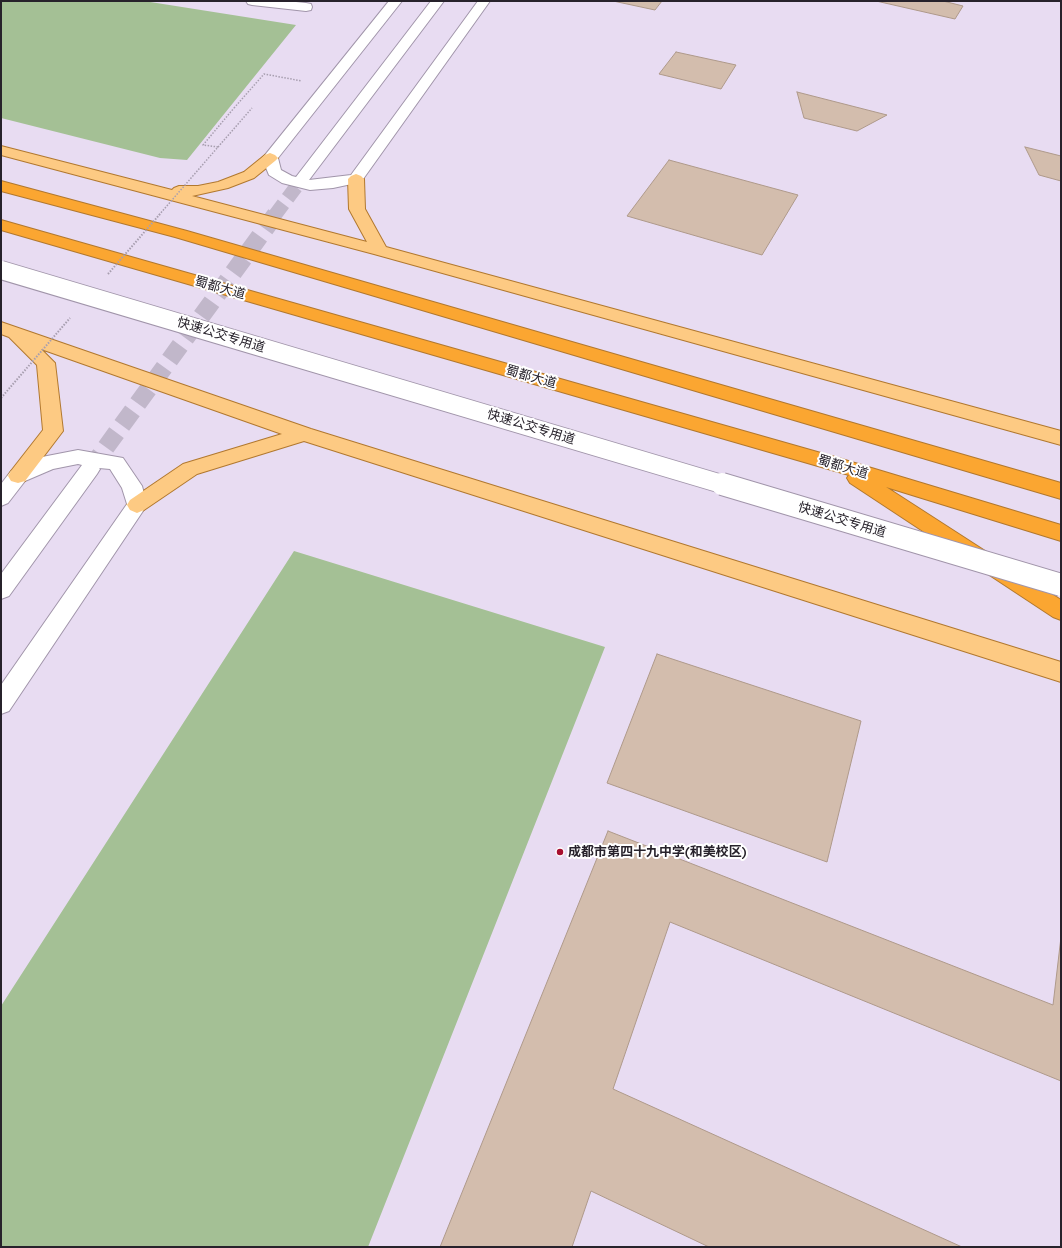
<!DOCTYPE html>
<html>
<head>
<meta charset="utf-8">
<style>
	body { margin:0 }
	#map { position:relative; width:1062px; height:1248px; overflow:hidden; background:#e8dcf2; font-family:Quicksand,sans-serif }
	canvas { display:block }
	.frame { position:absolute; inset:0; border:2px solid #27222b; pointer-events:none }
</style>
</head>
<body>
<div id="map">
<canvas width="1062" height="1248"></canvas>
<div class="frame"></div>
</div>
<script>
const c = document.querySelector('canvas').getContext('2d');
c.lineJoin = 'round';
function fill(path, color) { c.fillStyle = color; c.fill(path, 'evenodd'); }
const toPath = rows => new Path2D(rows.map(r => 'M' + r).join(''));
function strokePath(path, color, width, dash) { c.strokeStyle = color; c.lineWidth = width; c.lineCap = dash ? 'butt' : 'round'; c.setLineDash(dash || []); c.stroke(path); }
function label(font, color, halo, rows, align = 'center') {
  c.font = font + ' Quicksand,"Noto Sans SC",sans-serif'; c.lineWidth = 4; c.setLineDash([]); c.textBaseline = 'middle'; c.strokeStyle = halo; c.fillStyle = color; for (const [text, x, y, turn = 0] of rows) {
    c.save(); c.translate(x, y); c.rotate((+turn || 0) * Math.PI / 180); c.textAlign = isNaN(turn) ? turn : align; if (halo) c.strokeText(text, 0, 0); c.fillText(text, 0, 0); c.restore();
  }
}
fill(toPath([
	[1,1,144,1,296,25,187,160,160,158,1,118],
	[294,551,605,647,368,1247,1,1247,1,1006]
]), '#a4c095');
const building = toPath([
	[613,1,662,1,655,10,613,1],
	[876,1,943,1,963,6,955,19,876,1],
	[676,52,736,65,721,89,659,74,676,52],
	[797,92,887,115,857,131,804,118,797,92],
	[1025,147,1061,156,1061,181,1039,175,1025,147],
	[669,160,798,195,762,255,627,216,669,160],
	[657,654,861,721,827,862,607,783,657,654],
	[608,831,1053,1005,1061,937,1061,1081,670,922,613,1089,962,1247,709,1247,591,1191,572,1247,440,1247,608,831]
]);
fill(building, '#d3bdad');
strokePath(building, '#ae998a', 1);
strokePath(toPath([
	[275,215,302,179]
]), '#c1b7ca', 14, [14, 7]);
strokePath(toPath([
	[90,469,276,214]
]), '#c1b7ca', 18, [18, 9]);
const minor = toPath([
	[246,1,286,1,306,3,311,4,312,7,311,10,306,11,252,5,248,4,246,1],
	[389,1,402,1,278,158,281,170,292,176,296,177,431,1,444,1,309,180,351,175,478,1,490,1,361,182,333,188,310,190,282,183,269,175,262,158,265,155,389,1],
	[78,450,123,458,142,486,147,505,9,711,1,714,1,685,127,504,122,488,110,469,99,468,100,469,97,474,9,596,1,599,1,574,82,465,78,464,53,469,25,481,8,503,1,506,1,484,11,471,42,457,78,450]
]);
const major = toPath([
	[1,146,172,190,174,188,179,186,198,186,218,182,244,172,265,155,270,153,275,155,278,158,275,161,254,178,228,188,192,196,367,242,349,209,348,179,351,176,356,174,361,176,364,179,365,209,386,247,1061,431,1061,445,374,254,1,155,1,146],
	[1,322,311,429,1061,662,1061,682,304,441,197,474,144,510,137,513,130,510,127,505,130,500,183,464,282,434,41,349,55,363,63,431,25,481,18,483,11,481,8,476,11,471,43,430,37,365,9,337,1,334,1,322]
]);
const highway = toPath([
	[1,181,187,231,1061,483,1061,499,175,237,1,191,1,181],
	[1,220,835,457,1061,525,1061,541,886,487,1061,600,1061,620,1053,617,850,483,847,478,849,475,1,230,1,220]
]);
strokePath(minor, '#a195aa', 2);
strokePath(major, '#b1782f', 2);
strokePath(highway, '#b1782f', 2);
strokePath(toPath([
	[234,108,264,74,302,81],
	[218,147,252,108]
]), '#a79eaf', 1.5, [1.5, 1.5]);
fill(minor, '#fff');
fill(major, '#fdca83');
fill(highway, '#fba631');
const minorBridgeFar1 = toPath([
	[1,270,725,485]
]);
const minorBridge = toPath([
	[722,484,1061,585]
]);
strokePath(minorBridgeFar1, '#a195aa', 20, []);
strokePath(minorBridge, '#a195aa', 24, []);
strokePath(toPath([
	[159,215,218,147,203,145,234,108]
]), '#a79eaf', 1.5, [1.5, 1.5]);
strokePath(toPath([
	[108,274,160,214],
	[1,398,70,318]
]), '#a79eaf', 2, [1.5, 1.5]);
strokePath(minorBridgeFar1, '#fff', 18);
strokePath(minorBridge, '#fff', 22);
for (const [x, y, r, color] of [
	[560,852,4,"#a70e2f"]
]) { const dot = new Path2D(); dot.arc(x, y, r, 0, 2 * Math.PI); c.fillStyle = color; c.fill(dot); strokePath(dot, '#fff', 1.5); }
label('13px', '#27222b', '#fff', [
	["蜀都大道",220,288,16],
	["快速公交专用道",221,335,17],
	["蜀都大道",531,377,16],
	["快速公交专用道",531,427,17],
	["蜀都大道",843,467,17],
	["快速公交专用道",842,520,17]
]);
label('bold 13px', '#27222b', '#fff', [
	["成都市第四十九中学(和美校区)",568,852]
], 'left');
</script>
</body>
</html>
